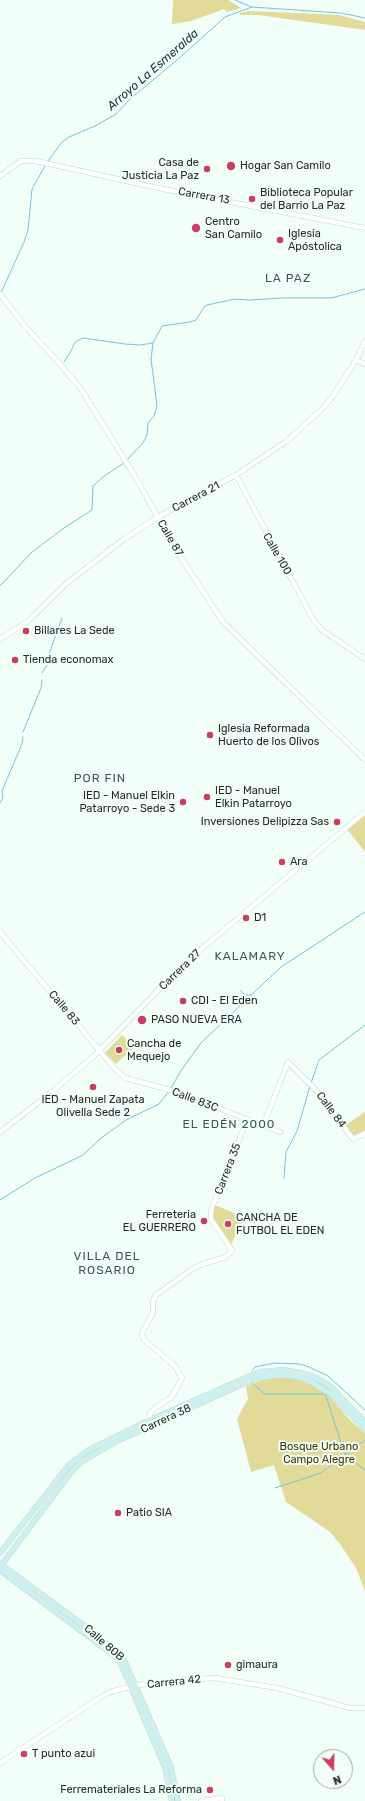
<!DOCTYPE html>
<html>
<head>
<meta charset="utf-8">
<style>
	body { margin:0 }
	#map { position:relative; width:365px; height:1801px; overflow:hidden; background:#f2fef8; font-family:Rubik,sans-serif }
	canvas { display:block }
	.north { position:absolute; left:313px; top:1749px; width:40px; height:40px; box-sizing:border-box; background:#f2fef8; border:1px solid #9faaa4; border-radius:50%; rotate:160deg; font-size:11px; font-weight:700; line-height:16px; text-align:center; color:#222d27 }
	.north::after { content:''; display:block; margin:auto; width:14px; height:18px; background:#cc3d60; clip-path:polygon(50% 0,100% 100%,50% 72%,0 100%) }
</style>
</head>
<body>
<div id="map">
<canvas width="365" height="1801"></canvas>
<div class="north">N</div>
</div>
<script>
const c = document.querySelector('canvas').getContext('2d');
c.lineJoin = 'round';
function fill(path, color) { c.fillStyle = color; c.fill(path, 'evenodd'); }
const toPath = rows => new Path2D(rows.map(r => 'M' + r).join(''));
function strokePath(path, color, width, dash) { c.strokeStyle = color; c.lineWidth = width; c.lineCap = dash ? 'butt' : 'round'; c.setLineDash(dash || []); c.stroke(path); }
function label(font, color, halo, rows, align = 'center') {
  c.font = font + ' Rubik,sans-serif'; c.lineWidth = 4; c.setLineDash([]); c.textBaseline = 'middle'; c.strokeStyle = halo; c.fillStyle = color; for (const [text, x, y, turn = 0] of rows) {
    c.save(); c.translate(x, y); c.rotate((+turn || 0) * Math.PI / 180); c.textAlign = isNaN(turn) ? turn : align; if (halo) c.strokeText(text, 0, 0); c.fillText(text, 0, 0); c.restore();
  }
}
fill(toPath([
	[173,0,228,0,241,8,227,12,224,9,191,21,172,24],
	[249,11,339,15,365,22,365,30,259,15,240,15,240,13],
	[365,814,365,852,347,829],
	[122,1035,134,1047,116,1064,105,1053],
	[365,1112,365,1131,355,1137,346,1125],
	[215,1205,244,1217,231,1245,214,1221,214,1212],
	[284,1377,299,1380,311,1385,328,1395,352,1422,365,1433,365,1591,356,1568,340,1544,330,1532,286,1502,274,1465,251,1472,237,1419,248,1399,246,1386,263,1380]
]), '#e1da99');
strokePath(toPath([
	[235,0,252,7,341,13,365,18],
	[48,161,62,142,69,137,97,125,116,114,129,100,177,60,225,17,252,7],
	[1,293,24,242,28,230,32,189,45,166],
	[64,362,71,351,75,342,83,338,125,344,140,345,153,343],
	[126,461,143,443,147,435,148,423,154,416,157,406,151,359,153,343,162,326,190,322,196,320,204,307,207,305,235,299,249,300,284,298,331,298,365,289],
	[0,586,31,553,61,530,92,510,93,486,103,477,124,463],
	[49,654,62,618],
	[42,673,49,662,49,658],
	[23,732,41,688,42,680],
	[0,803,3,798,2,791,22,744,23,737],
	[240,990,245,995,251,995],
	[311,1083,319,1060,365,1025],
	[171,1088,182,1069,201,1043,268,979,281,967,365,912],
	[284,1178,286,1152,297,1131,310,1086],
	[0,1200,35,1178,83,1155,100,1139,126,1120,159,1104,169,1091],
	[252,1371,255,1367,275,1363,300,1364,309,1367,328,1376,365,1410],
	[252,1383,265,1394,325,1394],
	[325,1393,345,1455,365,1470],
	[275,1488,321,1473,365,1440]
]), '#76c2e1', 1);
const tertiary = toPath([
	[0,176,21,161,36,161,158,188,365,228],
	[0,294,24,325,59,363,81,389,139,483,174,547,223,622,365,760],
	[356,360,365,364],
	[236,475,314,621,322,630,365,659],
	[0,639,27,622,67,583,124,539,158,517,236,475,287,441,323,408,333,396,356,360,365,341],
	[0,932,115,1069,125,1078,174,1091,280,1132],
	[263,1126,288,1062,315,1089,353,1139,365,1133],
	[0,1132,47,1096,94,1056,175,973,199,951,365,812],
	[151,1423,149,1418,151,1412,155,1408,171,1398,182,1378,175,1366,144,1340,142,1333,153,1313,153,1301,156,1295,191,1270,200,1265,226,1257,232,1250,211,1219,211,1210,247,1120],
	[0,1763,104,1695,113,1691,139,1685,178,1680,215,1678,277,1688,350,1708,365,1708],
	[201,1801,222,1798,222,1801]
]);
const secondary = toPath([
	[0,1553,69,1465,87,1451,150,1420,248,1377,260,1372,284,1370,300,1373,314,1377,325,1383,333,1389,365,1422],
	[0,1564,99,1637,123,1658,170,1765,178,1801],
	[0,1567,72,1471,81,1462,117,1441,249,1381,261,1377,284,1375,299,1377,310,1381,332,1395,365,1429],
	[0,1570,119,1659,165,1767,172,1801]
]);
strokePath(tertiary, '#bddbcc', 5.5);
strokePath(secondary, '#bddbcc', 6);
strokePath(tertiary, '#fff', 4.5);
strokePath(secondary, '#ceefef', 5);
for (const [x, y, r, color] of [
	[231,166,5,"#cc3d60"],
	[207,169,4,"#cc3d60"],
	[252,199,4,"#cc3d60"],
	[196,228,5,"#cc3d60"],
	[280,240,4,"#cc3d60"],
	[26,631,4,"#cc3d60"],
	[15,660,4,"#cc3d60"],
	[210,735,4,"#cc3d60"],
	[207,797,4,"#cc3d60"],
	[183,802,4,"#cc3d60"],
	[337,822,4,"#cc3d60"],
	[282,862,4,"#cc3d60"],
	[246,918,4,"#cc3d60"],
	[183,1001,4,"#cc3d60"],
	[142,1020,5,"#cc3d60"],
	[119,1050,4,"#cc3d60"],
	[93,1087,4,"#cc3d60"],
	[204,1221,4,"#cc3d60"],
	[228,1224,4,"#cc3d60"],
	[118,1513,4,"#cc3d60"],
	[228,1665,4,"#cc3d60"],
	[24,1754,4,"#cc3d60"],
	[210,1790,4,"#cc3d60"]
]) { const dot = new Path2D(); dot.arc(x, y, r, 0, 2 * Math.PI); c.fillStyle = color; c.fill(dot); strokePath(dot, '#f2fef8', 1.5); }
label('11px', '#222d27', '#f2fef8', [
	["Casa de",199,163,"right"],
	["Justicia La Paz",199,176,"right"],
	["Hogar San Camilo",240,166],
	["Biblioteca Popular",260,193],
	["del Barrio La Paz",260,206],
	["Centro",205,222],
	["San Camilo",205,235],
	["Iglesia",288,234],
	["Apóstolica",288,247],
	["Billares La Sede",34,631],
	["Tienda economax",23,660],
	["Iglesia Reformada",218,729],
	["Huerto de los Olivos",218,742],
	["IED - Manuel",215,791],
	["Elkin Patarroyo",215,804],
	["IED - Manuel Elkin",175,796,"right"],
	["Patarroyo - Sede 3",175,809,"right"],
	["Inversiones Delipizza Sas",329,822,"right"],
	["Ara",290,862],
	["D1",254,918],
	["CDI - El Eden",191,1001],
	["PASO NUEVA ERA",151,1020],
	["Cancha de",127,1044],
	["Mequejo",127,1057],
	["IED - Manuel Zapata",93,1100,"center"],
	["Olivella Sede 2",93,1113,"center"],
	["Ferreteria",196,1215,"right"],
	["EL GUERRERO",196,1228,"right"],
	["CANCHA DE",236,1218],
	["FUTBOL EL EDEN",236,1231],
	["Patio SIA",126,1513],
	["gimaura",236,1665],
	["T punto azui",32,1754],
	["Ferremateriales La Reforma",202,1790,"right"]
], 'left');
label('11px', '#222d27', '#f2fef8', [
	["Carrera 13",204,196,10],
	["Carrera 21",196,497,-28],
	["Calle 87",170,538,60],
	["Calle 100",277,554,60],
	["Carrera 27",180,970,-44],
	["Calle 83",64,1008,50],
	["Calle 83C",195,1100,21],
	["Calle 84",331,1110,53],
	["Carrera 35",228,1169,-69],
	["Carrera 38",166,1419,-25],
	["Calle 80B",104,1643,41],
	["Carrera 42",174,1682,-6]
]);
label('11px', '#3d3700', '#f2fef8', [
	["Bosque Urbano",319,1447],
	["Campo Alegre",319,1460]
]);
label('italic 12px', '#0d323f', '#f2fef8', [
	["Arroyo La Esmeralda",153,70,-41]
]);
c.letterSpacing = '1px';
label('12px', '#3d574b', '#f2fef8', [
	["LA PAZ",288,279],
	["POR FIN",100,779],
	["KALAMARY",250,957],
	["EL EDÉN 2000",229,1125],
	["VILLA DEL",107,1257],
	["ROSARIO",107,1271]
]);
c.letterSpacing = '0px';
</script>
</body>
</html>
